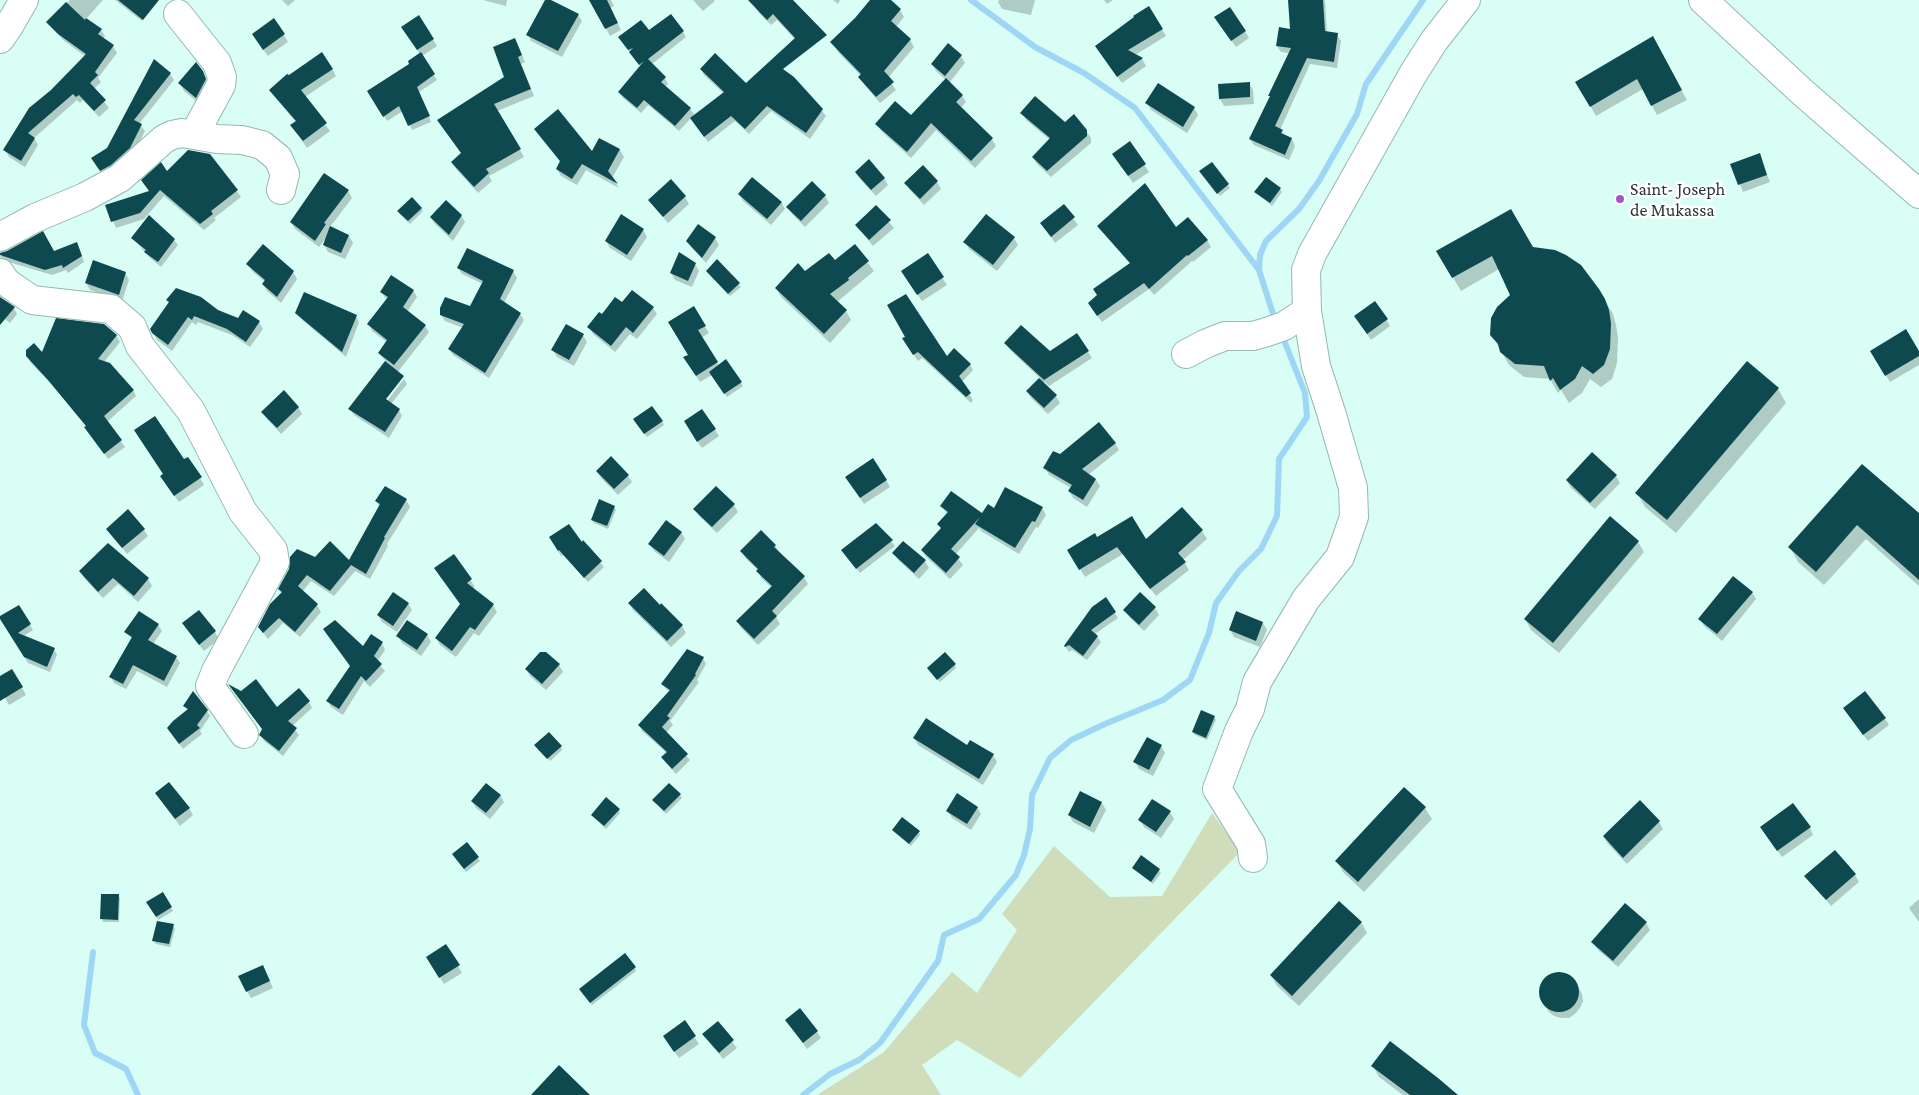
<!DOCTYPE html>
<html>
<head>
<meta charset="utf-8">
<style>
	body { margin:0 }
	canvas { display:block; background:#d9fef5 }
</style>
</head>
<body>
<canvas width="1919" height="1095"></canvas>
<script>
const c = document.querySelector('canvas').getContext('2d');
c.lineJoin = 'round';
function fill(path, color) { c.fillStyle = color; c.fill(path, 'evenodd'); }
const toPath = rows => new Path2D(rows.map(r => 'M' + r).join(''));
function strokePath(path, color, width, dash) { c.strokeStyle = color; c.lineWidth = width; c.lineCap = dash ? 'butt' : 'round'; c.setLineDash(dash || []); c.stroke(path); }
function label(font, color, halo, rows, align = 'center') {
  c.font = font + ' "Crimson Pro",serif'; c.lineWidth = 5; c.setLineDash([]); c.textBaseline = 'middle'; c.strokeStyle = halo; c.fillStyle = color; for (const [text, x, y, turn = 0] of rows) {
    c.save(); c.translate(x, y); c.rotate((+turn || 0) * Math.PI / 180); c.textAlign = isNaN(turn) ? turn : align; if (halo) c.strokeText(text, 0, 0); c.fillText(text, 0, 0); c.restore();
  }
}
fill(toPath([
	[1212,813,1240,852,1020,1078,957,1040,922,1065,941,1095,817,1095,884,1052,952,972,977,993,1017,930,1002,914,1054,846,1110,897,1162,896]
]), '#cfddba');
fill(toPath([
	[70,0,103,0,86,19,101,30,105,36,103,39,113,46,117,53,98,78,101,82,94,89,109,108,99,117,83,100,80,103,77,100,34,138,38,145,25,167,9,157,5,150,52,91,86,57,63,40,48,22],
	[115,0,144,0,149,7,142,21],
	[282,0,295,0,288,6],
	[483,0,507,0,506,6],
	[546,0,578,15,582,21,562,57,531,41,528,35],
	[591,0,611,0,614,6,610,8,621,30,610,36],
	[693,0,714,0,715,1,703,11],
	[762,0,792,0,804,49,777,20,771,25,759,13,755,7],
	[833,0,840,0,838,4],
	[872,0,889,0,900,10,904,17,896,27,910,40,914,47,888,78,896,90,880,103,864,84,860,77,861,76,838,52,834,45],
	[999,0,1035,0,1031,15,1002,9,998,2],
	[1104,0,1113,0,1107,4],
	[1289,0,1325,0,1327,33,1337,35,1341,41,1337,68,1310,64,1280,130,1285,136,1292,139,1295,146,1289,160,1254,145,1250,139,1271,98,1270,96,1289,53,1281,52,1277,46,1291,30],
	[1149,8,1166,36,1135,55,1142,59,1146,66,1122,83,1096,47],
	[419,17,437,46,422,56,437,80,419,92,431,122,412,130,403,111,387,121,368,91,411,64,420,54,407,34],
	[1220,24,1245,31,1249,38,1236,47],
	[648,32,683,32,686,37,652,64,665,78,668,84,665,87,690,109,695,116,724,94,704,75,701,69,746,85,800,85,826,116,810,139,771,111,749,134,735,121,708,142,691,118,679,131,648,105,641,113,623,98,619,92,641,67,623,43],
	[284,35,288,42,268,56,257,41],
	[1653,38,1687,100,1657,115,1643,89,1596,116,1577,82],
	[515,39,525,62,521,64,534,96,497,111,524,157,489,176,492,181,478,193,456,169,452,163,462,154,506,78],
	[948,45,961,56,965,63,949,83,962,95,966,102,961,108,992,139,996,146,975,168,936,130,911,158,881,131,877,124,911,117,946,80,936,71,932,64],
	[154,61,170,74,174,80,139,124,145,131,133,155,104,177,93,158,108,149],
	[332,69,336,76,305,97,330,131,307,148,291,125,296,122,270,91],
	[202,71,209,87,200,104,184,91,180,84],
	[1249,83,1253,90,1254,104,1224,106,1220,99,1220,85],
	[1147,103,1194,108,1198,115,1187,133,1151,110],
	[1022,113,1065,123,1086,131,1091,138,1091,143,1051,177,1037,164,1033,157,1050,140,1026,120],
	[535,129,592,153,600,139,620,150,624,157,612,178,619,188,586,170,577,185,561,176,557,169,561,163],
	[1130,143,1149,172,1133,183,1118,161],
	[1759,154,1770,182,1743,192,1732,164],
	[210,155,241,197,214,218,216,220,204,230,164,196,144,219,116,228,107,206,150,192,167,173],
	[1211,164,1230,188,1220,196,1203,175],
	[856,173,884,178,888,185,876,196,860,179],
	[937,182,941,189,924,205,910,190,906,183],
	[1280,189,1282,192,1272,206,1256,192],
	[348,191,352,198,330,227,349,236,353,243,345,259,328,252,324,245,327,237,319,247,295,229,291,222],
	[739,194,781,202,785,209,771,225,743,201],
	[825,196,829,203,805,227,792,214,788,207],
	[685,197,689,204,668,223,650,201],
	[1064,206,1078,225,1055,243,1042,223],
	[876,207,894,228,873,246,856,225],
	[421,208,423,211,410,224,400,214],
	[461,215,465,222,453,241,435,224,431,218],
	[149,217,174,240,178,245,161,267,149,257,133,238],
	[1099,226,1176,229,1207,240,1211,247,1193,262,1192,261,1154,295,1149,289,1102,322,1093,310,1130,264],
	[643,230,647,237,631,261,610,248,606,241],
	[715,238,719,245,706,263,692,248,688,241],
	[1014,238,1018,245,997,271,969,249,965,242],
	[855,246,874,271,837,302,846,311,851,320,830,343,781,297,776,288,805,272,834,262],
	[1532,248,1598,289,1613,314,1616,325,1618,337,1617,363,1612,379,1601,387,1590,379,1582,393,1569,403,1561,390,1558,393,1550,379,1524,377,1509,365,1492,335,1511,295,1499,269,1461,291,1438,252],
	[80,250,84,262,68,273,66,270,52,275,2,260,0,256],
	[927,255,947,285,922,301,906,278],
	[717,261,741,287,730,296,710,274],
	[248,264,293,272,297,279,281,303,267,291,263,284,265,282,252,271],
	[695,264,699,271,692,287,675,280,671,273],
	[458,268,513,271,517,278,504,303,520,314,524,320,489,378,453,355,449,349,463,328,445,321,441,315,470,308,483,284,462,274],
	[125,273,129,280,122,301,90,290,86,283],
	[413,290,417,297,407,312,425,326,429,332,397,373,404,378,402,378,382,404,384,405,404,379,407,384,391,404,399,410,402,416,389,438,354,415,350,409,386,362,379,353,387,342,372,331,369,324,387,300,381,292],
	[0,298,14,308,17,314,10,323,5,319,0,324],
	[168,300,218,311,239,319,259,322,263,329,250,347,232,335,198,322,196,325,192,322,172,351,157,340,153,333,169,303],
	[622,304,653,308,657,314,637,339,630,334,615,352,593,334,589,327,602,315],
	[693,308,709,333,701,338,719,366,726,361,743,386,727,397,712,375,700,382,689,365],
	[297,312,356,316,359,322,346,357,301,319],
	[1386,319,1390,326,1371,340,1360,324],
	[116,335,120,342,104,362,133,390,136,396,107,422,125,447,108,459,87,427,53,386,31,363,27,356,43,354],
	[583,335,587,342,574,366,557,357,553,350],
	[1006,344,1049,353,1088,352,1092,358,1049,386,1045,382,1043,384,1056,396,1060,403,1048,414,1031,398,1027,391,1040,378,1010,350],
	[907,345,970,364,973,370,962,382,973,400,971,403,922,358,918,361],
	[1871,351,1919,354,1919,365,1890,382],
	[1778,389,1786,403,1676,533,1645,507,1637,493],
	[298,407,302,414,281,434,267,419,263,412],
	[652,408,664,425,647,437,636,423],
	[702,410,719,436,702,448,689,429],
	[1115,443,1119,450,1088,475,1096,480,1100,486,1087,507,1073,498,1069,491,1071,488,1049,475,1045,468,1060,456],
	[184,461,200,478,204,485,179,502,166,484],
	[1862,466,1919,515,1919,586,1866,539,1824,585,1798,562,1790,547],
	[597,471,628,476,632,482,618,495,601,478],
	[1616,476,1620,483,1595,509,1571,488,1567,481],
	[886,480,890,487,864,504,851,484],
	[406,500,410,507,387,544,388,546,370,579,355,571,334,596,311,581,303,591,317,605,321,612,300,637,283,623,268,639,259,627,282,594,279,589,315,558,350,562,380,507,376,501],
	[734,505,738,512,717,533,699,516,695,509],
	[942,506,982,515,995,510,1042,508,1046,515,1038,528,1036,527,1019,554,981,531,979,528,955,555,963,565,950,579,926,557,922,550,942,530,939,524,947,514],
	[614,507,616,510,608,529,594,523,592,520],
	[1182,508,1202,531,1207,539,1183,560,1189,570,1156,596,1123,554,1085,577,1069,551,1097,539,1146,541],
	[876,524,895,546,860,573,846,555],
	[107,529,144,530,148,536,127,554],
	[681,532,685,539,669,562,654,551,650,544],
	[550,537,582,545,583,542,604,567,588,582,563,555,561,556],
	[1638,542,1644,552,1559,653,1531,630,1525,619],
	[775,545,779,552,804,577,808,584,776,617,780,624,758,645,741,628,737,621,772,588,761,578,758,570,746,559,742,552],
	[894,554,925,561,929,568,919,579,898,560],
	[454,556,475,587,472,589,493,605,497,612,479,636,474,633,456,657,440,645,436,638,461,605],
	[80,571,148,579,152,586,138,602,118,584,103,598,84,578],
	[1752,592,1756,599,1722,641,1704,626,1700,619],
	[1105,599,1118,618,1095,634,1101,642,1087,660,1072,650,1069,652,1065,646],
	[408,603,412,610,397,632,382,622,378,615],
	[629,603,660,607,682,626,686,633,671,647,633,610],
	[18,606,33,630,24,636,54,649,57,655,50,672,28,663,0,618],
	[1155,608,1159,615,1144,631,1129,617,1125,610],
	[1263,623,1267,630,1260,647,1234,637,1230,630],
	[158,625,162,631,153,644,176,657,180,663,167,687,137,671,126,689,114,683,111,677,132,639,126,632],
	[188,630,215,632,219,639,204,651],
	[427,635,431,642,421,656,402,643,398,636],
	[382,643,385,650,377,662,385,671,370,687,364,681,343,715,331,707,328,701,363,648],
	[703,658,706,664,697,680,699,682,670,721,673,725,666,733,690,760,676,774,662,758,667,753,642,731,639,725,669,692,662,684],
	[559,665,563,672,546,690,530,676,526,669],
	[955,665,956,668,940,682,930,671],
	[12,670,26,695,9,705,0,689,0,677],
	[309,702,312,708,292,726,299,735,283,756,264,741,261,735,263,730,277,709],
	[185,706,207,711,210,716,200,731,202,734,183,749,172,734,188,711],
	[1844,709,1885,718,1889,725,1868,741],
	[1214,717,1216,720,1207,740,1195,735,1193,732],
	[914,738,967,747,993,755,997,762,983,785,918,745],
	[1161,746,1165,753,1153,776,1139,769,1135,762],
	[561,747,562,750,550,761,538,748],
	[1404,789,1425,808,1432,819,1364,892,1343,872,1337,862],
	[1081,792,1102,803,1106,810,1094,833,1073,822,1069,815],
	[156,793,189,808,193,815,180,826],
	[500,795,504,802,490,819,476,808,472,801],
	[680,795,682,798,666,814,656,803],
	[1640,802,1659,822,1663,829,1627,864,1608,844,1604,837],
	[977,807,981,814,971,830,952,818,948,811],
	[619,810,620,813,606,829,592,815],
	[1170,812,1174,819,1161,838,1144,827,1140,820],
	[1810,828,1813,835,1782,857,1766,835],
	[893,830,919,832,920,835,911,846],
	[467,844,480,861,466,872,455,858],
	[1133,868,1159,870,1161,873,1153,884],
	[1855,875,1859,882,1831,906,1806,876],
	[162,894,173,911,158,920,154,911],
	[118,895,120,898,119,922,103,922,102,919],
	[1919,899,1919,922,1909,908],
	[1361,922,1367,933,1299,1006,1277,986,1271,975],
	[1646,923,1650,930,1618,967,1597,949,1593,942],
	[173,926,175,929,170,947,156,944,154,941],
	[431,964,458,966,462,973,444,984],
	[635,968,636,971,592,1005,582,992],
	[266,973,273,988,251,998,247,991],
	[1554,973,1561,973,1568,975,1574,979,1582,994,1583,1001,1580,1008,1575,1014,1569,1018,1561,1018,1554,1016,1549,1012,1541,997,1540,990,1542,983,1547,977],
	[787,1021,817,1032,821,1038,807,1049],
	[684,1022,699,1044,679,1058,668,1043],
	[717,1023,737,1048,723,1059,704,1035],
	[1373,1066,1457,1095,1403,1095,1379,1077]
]), '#0003');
strokePath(toPath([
	[971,0,1035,47,1084,73,1135,108,1259,270],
	[1275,320,1259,270,1260,255,1266,241,1299,209,1319,181,1357,114,1366,84,1423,0],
	[93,952,84,1025,95,1053,126,1069,138,1095],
	[803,1095,830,1074,859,1060,880,1043,938,961,944,935,979,919,1016,875,1024,855,1030,829,1032,795,1050,758,1071,740,1105,724,1163,700,1190,680,1209,633,1216,603,1239,571,1261,549,1277,516,1279,459,1307,417,1305,393,1281,333]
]), '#9ed6f5', 6);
fill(toPath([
	[118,0,159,0,143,20],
	[545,0,551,0,579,14,558,51,526,35],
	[589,0,607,0,618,23,605,29],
	[748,0,793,0,827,35,783,69,794,77,823,109,806,133,767,106,745,129,731,116,704,137,690,118,724,92,700,69,715,53,746,83,795,38,773,14,767,20],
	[870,0,891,0,901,9,891,21,911,39,884,71,894,82,876,97,858,77,861,74,830,42,855,18],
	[1288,0,1323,0,1325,31,1338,33,1334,62,1307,58,1275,126,1283,130,1281,133,1292,138,1285,155,1249,139,1270,96,1268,96,1291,48,1276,46,1279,27,1290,29],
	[66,2,85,20,86,18,102,29,98,34,114,45,95,72,98,75,90,83,106,100,94,111,79,95,76,97,73,94,28,133,35,138,21,161,3,150,29,108,51,90,86,54,58,34,46,22],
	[1149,6,1163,29,1128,50,1143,58,1117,77,1095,46,1134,17,1133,16],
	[1230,7,1246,31,1231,41,1214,17],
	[671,14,684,31,648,59,666,77,661,82,691,108,675,126,644,100,637,108,618,92,644,61,639,65,629,52,633,48,628,50,618,37,641,20,649,30],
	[419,15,434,39,417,50,401,27],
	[274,18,285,34,263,50,252,34],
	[1653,36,1682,90,1651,106,1637,79,1590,107,1575,82],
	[515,38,522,55,518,57,531,89,494,104,521,149,486,169,489,173,474,187,451,162,461,153,437,120,504,77,493,47],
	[948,43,962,55,945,76,931,64],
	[322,52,333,69,301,90,327,123,303,141,290,125,296,121,269,90,287,74,289,75],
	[421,52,435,74,417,87,430,116,408,126,399,106,383,117,367,91,409,64,408,61],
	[154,59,171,73,134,120,142,124,130,148,111,165,100,171,91,158,107,148],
	[196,62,203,71,206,79,196,98,178,83],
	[946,78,963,95,956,102,993,138,971,161,931,123,907,152,875,124,895,101,911,115],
	[1250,82,1250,97,1219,99,1218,84],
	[1158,83,1195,107,1183,127,1145,103],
	[1035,96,1065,122,1074,114,1087,130,1087,136,1047,171,1032,157,1050,138,1020,113],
	[558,109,592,151,599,138,620,149,608,171,618,184,582,164,572,179,556,169,560,161,534,129],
	[1130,141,1146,164,1128,176,1112,154],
	[188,150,210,154,238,190,211,211,213,214,200,224,160,190,140,213,111,222,105,205,149,191,141,180,161,162,167,171],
	[1760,153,1767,175,1738,185,1730,164],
	[869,159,885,178,871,190,855,172],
	[1212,162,1229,184,1217,194,1199,171],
	[923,165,938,181,920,199,904,183],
	[324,173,349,190,324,223,326,224,315,241,290,222],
	[752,177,782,202,767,219,738,194],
	[1266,177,1281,188,1270,203,1254,192],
	[671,179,686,196,663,217,648,200],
	[812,181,826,195,801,221,786,207],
	[1145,183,1176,227,1188,217,1208,240,1188,256,1187,255,1149,289,1144,283,1097,316,1088,303,1097,295,1093,289,1130,263,1097,226],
	[412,197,422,208,408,221,397,211],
	[446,200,462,215,449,235,430,217],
	[1064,204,1075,217,1051,237,1040,223],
	[876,205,891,220,869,240,855,225],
	[1511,209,1533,247,1555,250,1566,255,1581,265,1599,289,1605,299,1609,310,1611,323,1610,349,1604,365,1593,374,1582,366,1575,379,1560,390,1553,378,1550,381,1544,366,1515,364,1500,352,1498,344,1490,335,1491,318,1497,307,1510,295,1492,256,1452,278,1436,251],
	[621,214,644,229,627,255,605,241],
	[986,214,1015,237,993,265,963,242],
	[149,215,175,239,158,262,144,252,146,250,131,238],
	[698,224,716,237,702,258,686,241],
	[330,226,349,235,341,253,323,245],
	[43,231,54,251,77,242,82,256,63,268,62,265,45,270,0,255,0,253,7,251],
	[263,244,294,271,277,297,262,284,265,280,246,264],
	[855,244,869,261,848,278,849,280,830,294,847,310,824,334,775,288,798,263,805,271,829,253,835,260],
	[467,248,514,270,500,299,521,313,485,373,448,349,464,324,440,315,440,308,445,297,470,306,483,281,457,268],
	[679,252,696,263,688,281,670,273],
	[928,253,944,277,917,295,901,271],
	[717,259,740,283,728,294,706,271],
	[93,260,126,272,119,295,85,283],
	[391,275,414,290,403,307,426,325,394,365,378,353,387,340,367,324,388,297,380,292],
	[176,288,201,297,218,310,238,318,243,310,260,321,246,342,227,329,194,316,192,320,188,317,168,345,152,333,150,329,169,302,166,300],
	[632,290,654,307,633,333,626,327,611,346,587,327,599,312,602,314,615,297,622,302],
	[304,292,357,315,342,352,295,313],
	[906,294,947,356,954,348,971,364,959,376,971,393,966,397,918,352,913,355,902,338,905,337,887,305],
	[0,297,15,307,0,325],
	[1375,301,1388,319,1367,334,1354,316],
	[694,306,706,326,698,330,718,362,696,376,683,357,688,355,668,322],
	[56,318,104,324,117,335,98,359,110,363,134,390,104,416,122,440,104,454,84,427,86,426,48,380,26,356,26,350,34,343,42,352],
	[566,324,584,334,569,360,551,350],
	[1021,325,1050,351,1077,333,1089,351,1044,380,1004,343],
	[1906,329,1919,351,1919,356,1885,376,1870,351],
	[726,359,742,382,724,394,709,372],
	[385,361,404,376,386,399,400,409,385,432,348,409],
	[1747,361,1779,388,1667,520,1635,493],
	[1039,378,1057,395,1044,408,1026,391],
	[284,390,299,407,277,428,261,412],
	[652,406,663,421,644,434,633,419],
	[702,409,716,429,697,442,684,421],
	[155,416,184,459,188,457,202,477,174,496,160,476,163,474,134,430],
	[1099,422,1116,443,1082,469,1096,479,1083,500,1068,491,1072,485,1043,468,1053,451,1060,454],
	[1592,452,1617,475,1590,503,1566,480],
	[611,456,629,475,614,489,596,471],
	[873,458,887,480,860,498,845,477],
	[1862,464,1919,513,1919,580,1857,525,1816,572,1788,547],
	[385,486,407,499,384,537,385,538,366,574,351,565,330,591,307,575,298,586,318,604,295,632,279,618,263,633,258,627,270,604,282,592,278,589,289,569,290,557,297,549,315,557,330,541,349,560,380,504,375,501],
	[716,486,735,504,712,527,693,509],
	[1005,487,1043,507,1035,522,1032,521,1015,548,975,524,980,517,951,549,960,557,946,573,921,550,941,528,937,524,948,512,940,506,951,491,982,513,988,504,994,508],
	[599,499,615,506,607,526,591,520],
	[1182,507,1203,530,1178,553,1186,562,1150,589,1117,547,1079,570,1067,550,1095,533,1097,537,1132,516,1146,539],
	[128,509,145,529,122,548,106,529],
	[1610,516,1639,541,1553,643,1524,619],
	[666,520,682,532,664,556,648,544],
	[876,523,893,540,856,569,841,550],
	[569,524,582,542,583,540,602,561,584,578,559,550,558,551,549,537],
	[761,530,776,545,774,547,805,576,772,611,777,616,754,639,736,621,772,586,756,571,758,569,740,551],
	[903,541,926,560,914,573,892,553],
	[108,543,149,578,134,596,113,578,98,592,79,571],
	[454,554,472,579,467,583,494,604,475,630,470,627,452,651,435,638,460,604,434,568],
	[1733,576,1753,592,1717,634,1698,619],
	[644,588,660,605,661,603,683,625,667,641,628,603],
	[393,592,409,603,393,626,377,615],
	[1140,592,1156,607,1139,625,1123,610],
	[1106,597,1116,612,1091,630,1098,636,1083,656,1069,645,1065,647,1064,646,1066,643,1092,607],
	[19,605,31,624,18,633,55,648,47,667,24,657,0,619,0,616],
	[199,610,216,631,199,645,182,623],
	[139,611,159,624,148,640,177,656,164,681,133,665,123,684,109,677,132,637,124,632],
	[1236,611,1263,622,1256,641,1229,630],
	[335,620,363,646,371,634,383,642,374,656,382,664,366,681,361,676,339,709,326,701,350,666,323,629],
	[407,620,428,634,417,650,396,636],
	[687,649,704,657,695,674,696,675,667,716,670,718,662,727,688,754,672,769,661,757,667,752,638,725,670,690,661,684],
	[540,652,546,652,560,664,542,684,525,669],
	[945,652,956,664,937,680,927,668],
	[12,669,23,687,0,701,0,676],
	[256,679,277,707,299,688,310,701,288,721,297,728,279,751,259,735,262,729,228,684,241,691],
	[193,691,208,710,197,725,200,728,179,744,167,728,173,721,188,709,183,706],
	[1865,691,1886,718,1863,735,1843,708],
	[1201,710,1215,716,1206,738,1192,732],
	[926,718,967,745,970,740,994,754,979,779,913,738],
	[549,732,562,746,547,759,534,745],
	[1147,737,1162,745,1149,770,1133,762],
	[169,782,190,808,175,819,155,793],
	[486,783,501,795,486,813,471,801],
	[669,783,681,794,664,811,652,800],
	[1404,787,1426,807,1358,882,1335,861],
	[1080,791,1102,802,1090,827,1068,815],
	[957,793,978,807,967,824,946,811],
	[606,797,620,809,604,826,591,815],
	[1152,799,1171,811,1156,832,1138,820],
	[1640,800,1660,821,1623,858,1603,836],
	[1793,803,1811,827,1777,851,1760,827],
	[902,817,920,831,909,844,892,830],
	[467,842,479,857,464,869,452,854],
	[1835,850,1856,874,1826,900,1804,876],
	[1141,855,1160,869,1151,882,1132,868],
	[163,892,172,907,156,917,146,902],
	[101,894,119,894,118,920,100,919],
	[1339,901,1362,922,1292,996,1270,975],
	[1625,903,1647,922,1613,961,1591,942],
	[157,921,174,924,169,944,152,941],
	[446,944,460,965,439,978,426,957],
	[625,953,636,967,590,1003,579,989],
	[263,965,270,981,246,992,238,976],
	'1539 992a20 20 0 1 1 40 0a20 20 0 1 1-40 0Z',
	[800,1008,818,1031,803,1043,785,1020],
	[685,1020,696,1036,674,1052,663,1036],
	[718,1021,734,1040,719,1053,702,1034],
	[1390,1041,1438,1078,1458,1095,1410,1095,1371,1066],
	[559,1065,590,1095,531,1095]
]), '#0e494f');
const minor = toPath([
	[1703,0,1801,91,1919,194],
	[178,14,217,63,222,77,221,85,194,135],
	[0,39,9,26,24,0],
	[0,237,35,218,85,197,120,178,164,139,172,135,182,133,217,139,242,140,262,145,278,158,285,174,281,190],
	[0,273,6,282,32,300,111,309,132,327,140,346,191,411,243,512,273,550,275,562,216,671,210,686,244,734],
	[1186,354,1205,344,1225,336,1253,336,1267,332,1284,326,1307,311],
	[1253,858,1251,844,1217,789,1239,731,1250,709,1257,682,1306,599,1340,557,1354,517,1353,488,1331,412,1316,366,1307,311,1306,270,1312,254,1413,74,1434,41,1466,0]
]);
strokePath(minor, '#95b8b0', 30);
strokePath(minor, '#fff', 28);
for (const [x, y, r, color] of [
	[1620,199,5,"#a255c7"]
]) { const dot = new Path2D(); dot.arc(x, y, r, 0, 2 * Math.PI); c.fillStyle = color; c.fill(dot); strokePath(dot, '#fff', 2); }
label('18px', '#2a3835', '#fff', [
	["Saint- Joseph",1630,189],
	["de Mukassa",1630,210]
], 'left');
</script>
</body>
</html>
